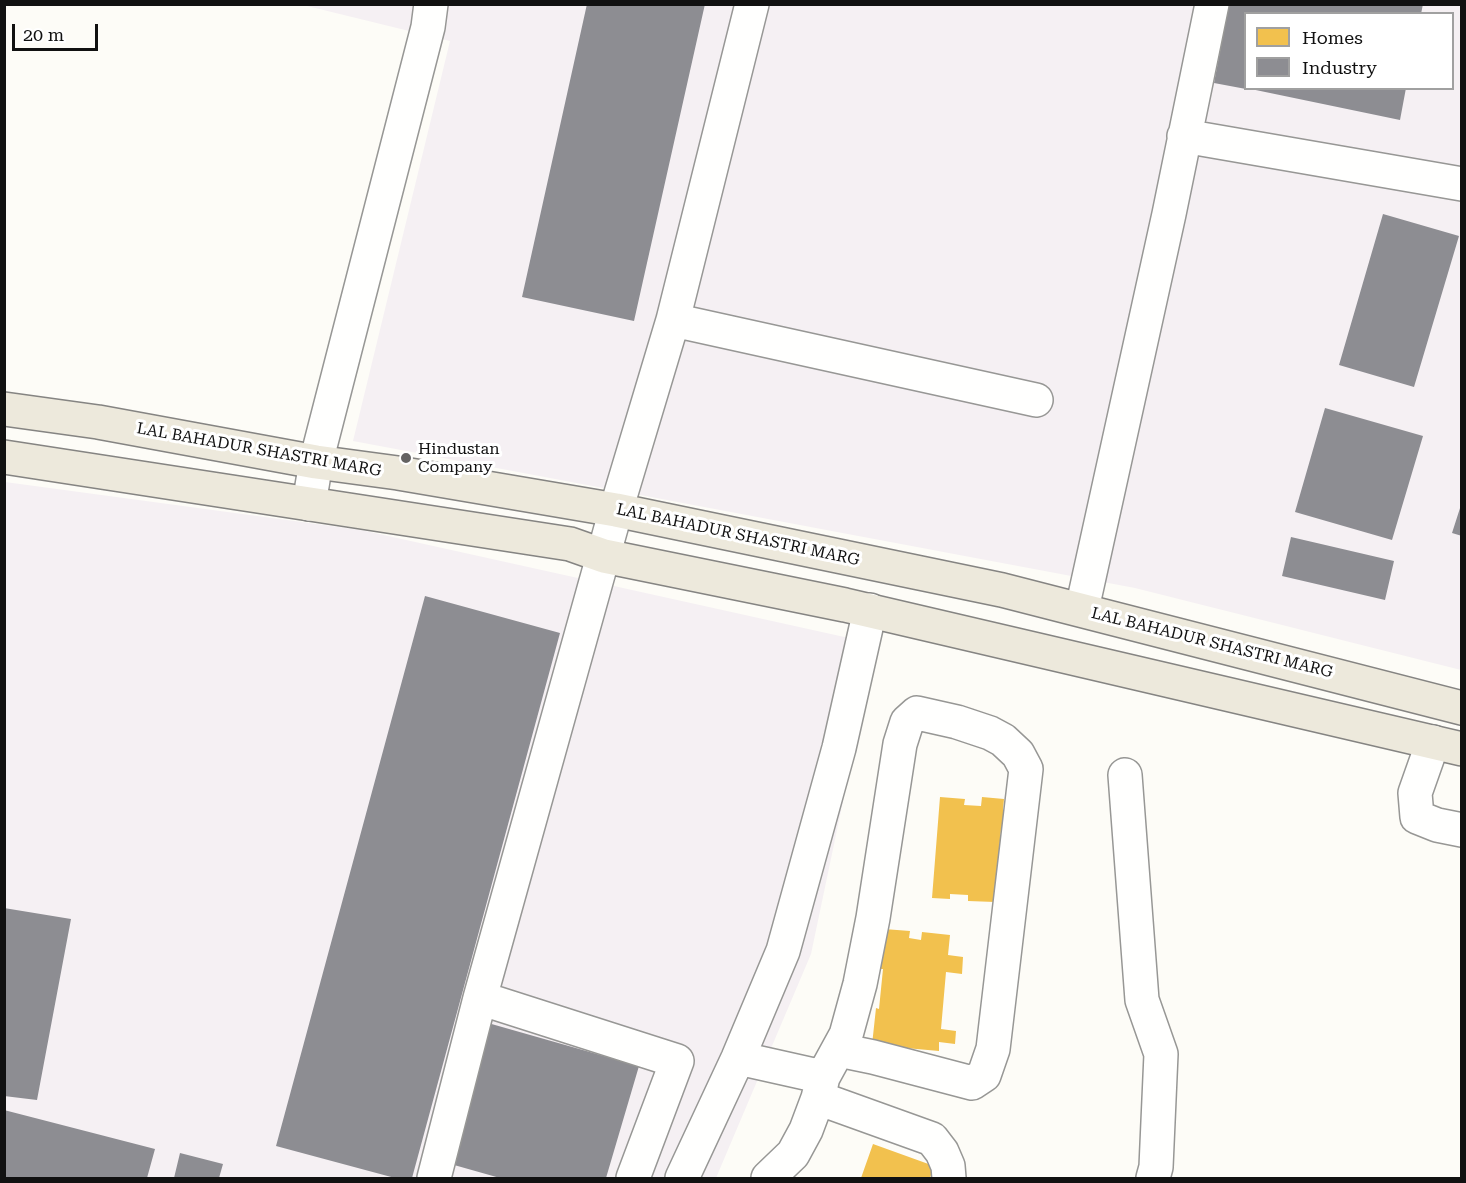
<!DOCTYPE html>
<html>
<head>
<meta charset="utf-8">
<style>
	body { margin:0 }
	#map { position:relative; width:1466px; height:1183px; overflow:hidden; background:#fdfcf7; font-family:"Roboto Serif",serif }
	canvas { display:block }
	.frame { position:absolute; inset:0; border:6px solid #111; pointer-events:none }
	.legend { position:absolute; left:1244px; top:12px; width:210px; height:78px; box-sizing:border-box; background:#fff; border:2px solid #a0a0a0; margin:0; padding:8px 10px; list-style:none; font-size:18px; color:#111 }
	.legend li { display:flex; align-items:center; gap:12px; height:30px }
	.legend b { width:30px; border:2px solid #a0a0a0 }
	.scale { position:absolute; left:12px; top:24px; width:86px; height:27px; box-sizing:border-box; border:3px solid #111; border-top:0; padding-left:8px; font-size:18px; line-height:21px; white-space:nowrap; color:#111; -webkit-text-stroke:4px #fff; paint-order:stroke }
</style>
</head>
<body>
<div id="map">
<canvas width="1466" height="1183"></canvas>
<div class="frame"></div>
<ul class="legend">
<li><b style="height:16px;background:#f2c14e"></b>Homes</li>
<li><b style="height:16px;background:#8d8d92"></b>Industry</li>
</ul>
<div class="scale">20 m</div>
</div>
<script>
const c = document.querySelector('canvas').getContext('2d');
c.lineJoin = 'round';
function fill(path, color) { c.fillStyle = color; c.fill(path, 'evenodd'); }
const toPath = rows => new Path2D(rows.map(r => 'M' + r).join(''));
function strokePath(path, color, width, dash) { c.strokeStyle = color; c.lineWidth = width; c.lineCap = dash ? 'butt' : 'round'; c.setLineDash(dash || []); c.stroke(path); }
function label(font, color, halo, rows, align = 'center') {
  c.font = font + ' "Roboto Serif",serif'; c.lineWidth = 6; c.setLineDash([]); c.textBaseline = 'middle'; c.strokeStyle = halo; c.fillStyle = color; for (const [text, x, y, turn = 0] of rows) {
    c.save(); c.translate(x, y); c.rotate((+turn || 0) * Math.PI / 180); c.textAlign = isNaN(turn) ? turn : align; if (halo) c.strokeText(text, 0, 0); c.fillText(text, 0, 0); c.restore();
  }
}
fill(toPath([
	[303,5,1461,5,1461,670,1135,588,353,441,450,41],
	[1246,14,1452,14,1452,88,1246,88],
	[5,482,361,530,876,644,811,954,716,1178,5,1178]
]), '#f5f0f3');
fill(toPath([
	[940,797,965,799,964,805,981,806,982,797,1004,799,1003,810,1015,810,1013,830,1001,829,995,902,968,901,968,895,950,894,950,899,932,898],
	[884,929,910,931,909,938,921,940,922,932,950,935,948,955,963,957,962,974,946,972,941,1029,956,1031,955,1044,939,1042,939,1051,872,1045,876,1008,879,1009,883,969,879,969],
	[873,1144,934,1166,930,1178,861,1178]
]), '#f2c14e');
fill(toPath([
	[587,4,705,4,634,321,522,297],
	[1229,4,1423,4,1421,14,1246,14,1246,89,1214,83],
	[1246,88,1406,88,1400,120],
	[1383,214,1459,236,1414,387,1339,365],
	[1325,408,1423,436,1392,540,1295,512],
	[1461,505,1462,505,1462,536,1452,533],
	[1291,537,1394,561,1385,600,1282,576],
	[425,596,560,633,412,1178,395,1178,276,1146],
	[4,908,71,919,37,1100,4,1096],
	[488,1023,639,1066,606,1178,500,1178,447,1163],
	[4,1110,155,1149,147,1178,4,1178],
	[180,1153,223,1164,219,1178,174,1178]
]), '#8d8d92');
const minor = toPath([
	[1184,136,1462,184],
	[673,320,1036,400],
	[309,504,316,462,428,27,431,4],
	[1082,609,1169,214,1212,4],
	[1433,742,1415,793,1417,817,1437,825,1462,830],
	[1125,775,1142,1000,1161,1054,1156,1167,1153,1178],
	[480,998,677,1061,633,1178],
	[738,1058,823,1077,818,1098,806,1130,793,1154,768,1178],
	[823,1077,846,1035,860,984,873,918,900,744,907,722,917,713,957,722,990,733,1003,740,1018,754,1026,769,993,1049,984,1075,972,1083,873,1057,839,1050],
	[818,1098,932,1139,942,1152,948,1166,949,1178],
	[434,1178,480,998,616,510,673,320,752,4],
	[682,1178,738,1058,783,951,839,748,870,610]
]);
const major = toPath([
	[4,409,98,422,316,462,398,473,616,510,1002,590,1462,708],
	[4,457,570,544,604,556,845,605,1462,749]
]);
strokePath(minor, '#979795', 36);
strokePath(major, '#858482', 36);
strokePath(minor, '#fffffe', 33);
strokePath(major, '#ede9dc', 33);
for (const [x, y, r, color] of [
	[406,458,6,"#646362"]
]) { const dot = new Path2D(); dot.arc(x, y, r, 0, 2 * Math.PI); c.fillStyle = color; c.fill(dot); strokePath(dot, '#fff', 2); }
label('16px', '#111', '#fff', [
	["Hindustan",418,449],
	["Company",418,467]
], 'left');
label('16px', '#111', '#fff', [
	["LAL BAHADUR SHASTRI MARG",259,450,10],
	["LAL BAHADUR SHASTRI MARG",738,535,12],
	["LAL BAHADUR SHASTRI MARG",1212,643,14]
]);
</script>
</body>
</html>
